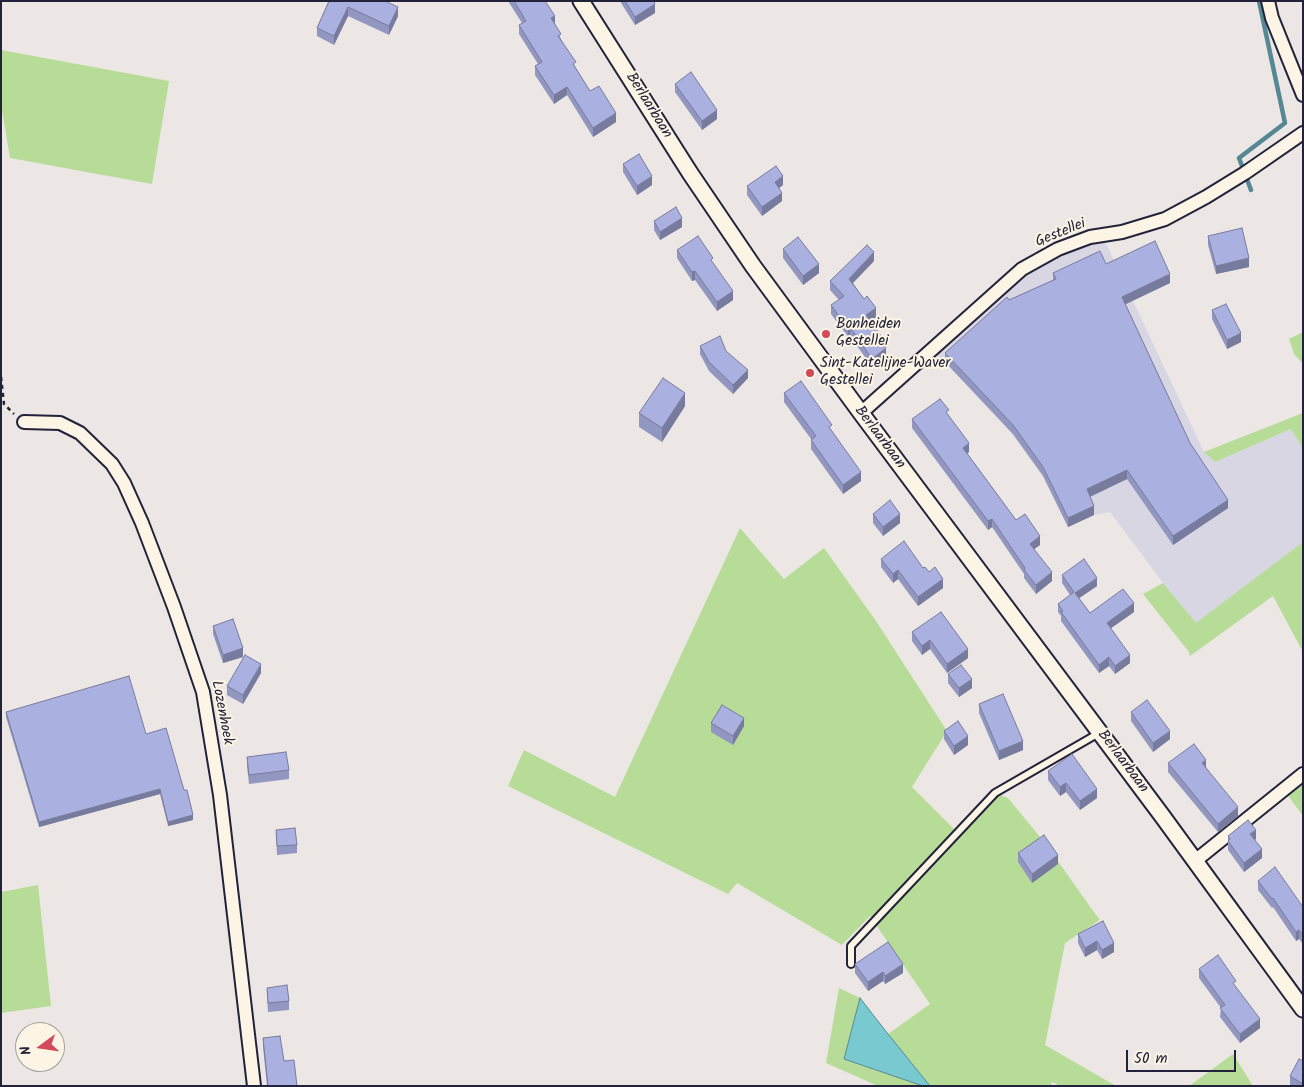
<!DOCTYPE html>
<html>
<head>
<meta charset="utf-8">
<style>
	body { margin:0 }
	#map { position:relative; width:1304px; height:1087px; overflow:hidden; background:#ece7e4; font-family:Kalam,sans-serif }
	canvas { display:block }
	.frame { position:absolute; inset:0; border:2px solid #22223b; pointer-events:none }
	.north { position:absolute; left:15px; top:1022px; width:50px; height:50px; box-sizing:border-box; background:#fcf5e5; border:1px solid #a5a1a1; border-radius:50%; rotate:256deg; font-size:14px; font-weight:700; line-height:20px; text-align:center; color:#22223b }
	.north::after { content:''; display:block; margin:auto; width:18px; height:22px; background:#d1495b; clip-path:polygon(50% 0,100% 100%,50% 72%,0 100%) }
	.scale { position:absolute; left:1126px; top:1050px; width:110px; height:22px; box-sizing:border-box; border:2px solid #22223b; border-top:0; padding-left:6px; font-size:15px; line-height:18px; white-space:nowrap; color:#22223b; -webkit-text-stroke:4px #fcf5e5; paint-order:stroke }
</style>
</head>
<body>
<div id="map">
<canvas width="1304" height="1087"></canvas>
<div class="frame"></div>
<div class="north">N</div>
<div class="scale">50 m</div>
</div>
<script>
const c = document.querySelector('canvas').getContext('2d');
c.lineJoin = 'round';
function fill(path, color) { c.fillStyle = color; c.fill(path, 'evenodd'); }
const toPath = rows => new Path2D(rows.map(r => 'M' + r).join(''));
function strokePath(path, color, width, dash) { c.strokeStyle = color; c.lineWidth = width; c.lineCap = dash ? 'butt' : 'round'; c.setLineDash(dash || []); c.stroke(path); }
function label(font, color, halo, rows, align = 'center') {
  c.font = font + ' Kalam,sans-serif'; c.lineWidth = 4; c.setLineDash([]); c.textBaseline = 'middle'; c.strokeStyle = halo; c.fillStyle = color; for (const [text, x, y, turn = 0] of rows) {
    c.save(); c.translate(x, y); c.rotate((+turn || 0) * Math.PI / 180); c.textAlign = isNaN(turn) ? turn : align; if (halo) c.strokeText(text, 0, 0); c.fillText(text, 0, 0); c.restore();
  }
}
fill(toPath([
	[1102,235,1204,452,1215,462,1291,429,1303,449,1303,542,1196,624,1163,583,1110,512,1094,515,1068,527,1043,476,1011,433,945,362,931,350,1022,269]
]), '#d8d6e3');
fill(toPath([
	[1,50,169,81,152,184,10,158,1,104],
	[1303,332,1303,364,1294,354,1289,339],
	[1303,413,1303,449,1291,429,1215,462,1204,452],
	[740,528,784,579,824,548,876,621,947,731,912,787,958,833,995,793,1008,798,1045,843,1091,908,1100,920,1065,943,1045,1045,1116,1086,1060,1086,1052,1082,1051,1086,930,1086,888,1034,930,1004,870,916,842,945,737,883,728,894,508,786,524,750,615,797],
	[1303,542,1303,652,1273,596,1190,656,1189,652,1143,594,1163,583,1196,623],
	[1303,779,1303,816,1286,793],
	[38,885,51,1006,1,1013,1,892],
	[839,988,860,998,844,1059,923,1086,878,1086,826,1063],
	[1233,1054,1253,1086,1189,1086]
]), '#b6dc97');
const water = toPath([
	[860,998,888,1034,930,1086,923,1086,844,1059,860,998]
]);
fill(water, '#79cad0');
strokePath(water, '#568794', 1);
strokePath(toPath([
	[1251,190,1239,158,1285,123,1259,1]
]), '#568794', 4.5);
const service = toPath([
	[851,964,851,946,995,793,1099,733]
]);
const minor = toPath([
	[1268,1,1272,18,1303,95],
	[861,413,1022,269,1058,249,1090,237,1122,232,1165,219,1206,197,1245,173,1303,133],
	[24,422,60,423,80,433,112,464,124,483,142,523,174,607,203,692,220,795,254,1086],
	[1195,861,1303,774]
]);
const tertiary = toPath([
	[581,1,690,173,753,266,861,413,1163,817,1303,1009]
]);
strokePath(service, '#22223b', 10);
strokePath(minor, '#22223b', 16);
strokePath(tertiary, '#22223b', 19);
strokePath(toPath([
	[1,377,4,404,14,414]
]), '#22223b', 2.5, [4, 4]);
strokePath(service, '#fcf5e5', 6);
strokePath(minor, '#fcf5e5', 12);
strokePath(tertiary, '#fcf5e5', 15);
fill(toPath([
	[329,1,398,16,389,35,348,16,334,45,317,36,317,28],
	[508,1,545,1,561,39,576,68,590,91,616,122,593,137,567,95,554,104,535,75,535,66,538,64,519,34,519,25,522,23],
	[621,1,654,1,655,13,635,25,621,3],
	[675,84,717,119,702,130,675,92],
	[623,164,652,185,637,195,623,172],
	[783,185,779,188,782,201,762,216,747,195,747,186],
	[654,221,682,227,660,240,654,230],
	[1208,236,1249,267,1216,274,1208,245],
	[783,249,819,273,803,285,783,258],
	[677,250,713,263,733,300,717,311,695,280,692,281,677,258],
	[874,261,853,283,876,317,871,321,881,342,886,357,872,367,850,336,848,337,831,314,831,305,839,300,830,290,830,281],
	[1106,264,1170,283,1125,304,1190,443,1228,508,1173,545,1127,479,1090,497,1094,515,1068,527,1043,476,1013,434,945,362,945,353,1009,300,1053,280,1053,273],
	[1212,310,1241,342,1227,349,1212,319],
	[700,346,726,351,748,378,733,394,709,371,700,354],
	[784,393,832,431,861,481,843,494,811,449,811,439,784,402],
	[685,406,662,442,639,427,639,413],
	[949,416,969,452,967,453,1016,520,1040,545,1034,549,1052,581,1036,594,1024,578,1024,574,992,527,988,530,912,428,912,419],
	[873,514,900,523,883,536,873,523],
	[881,559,923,568,929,572,943,588,918,606,898,579,893,583,881,567],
	[1062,575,1097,586,1079,598,1090,613,1134,612,1111,628,1130,663,1115,674,1109,666,1099,673,1061,621,1061,616,1058,612,1058,604,1070,595,1062,583],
	[213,626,243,657,223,663,213,634],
	[912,632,968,658,947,673,930,649,922,655,912,641],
	[261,673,243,704,227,695,227,686],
	[948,674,972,688,959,697,948,683],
	[979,704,1023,750,999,760,979,713],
	[6,712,146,734,193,820,168,826,160,794,39,827,6,717],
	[1131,712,1170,739,1153,752,1131,721],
	[711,723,744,726,733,745,711,732],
	[944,731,968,745,954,755,944,739],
	[247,757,289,770,289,779,249,784,247,766],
	[1168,763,1206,767,1238,816,1218,832,1168,772],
	[1048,771,1097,798,1080,810,1066,792,1060,796,1048,780],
	[276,830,297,845,297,853,277,855],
	[1228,836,1256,839,1255,840,1262,858,1244,872,1228,850],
	[1018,853,1058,864,1032,883,1018,862],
	[1258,881,1303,907,1303,944,1299,939,1296,941,1273,907,1272,908,1258,890],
	[1103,921,1114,952,1102,959,1097,950,1085,957,1078,943,1078,934],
	[855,964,903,973,885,984,883,981,868,991,855,973],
	[1199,969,1260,1028,1240,1043,1220,1017,1221,1008,1199,978],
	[267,988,289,1001,289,1010,268,1012,267,997],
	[263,1038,284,1061,297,1086,267,1086,263,1047],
	[1303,1061,1303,1086,1292,1086,1290,1085,1290,1076]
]), '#9297c1');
fill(toPath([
	[655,4,655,13,635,25,635,17],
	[348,7,348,16,334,45,334,36],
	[398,7,398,16,389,35,389,26],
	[555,16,555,25,551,18],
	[567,87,567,95,554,104,554,95],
	[717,110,717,119,702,130,702,121],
	[616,113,616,122,593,137,593,128],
	[652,176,652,185,637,195,637,186],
	[783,176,783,185,775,191,775,182],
	[782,193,782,201,762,216,762,207],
	[682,218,682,227,660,240,660,232],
	[874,252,874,261,849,287,849,279],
	[1249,258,1249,267,1216,274,1216,266],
	[819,264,819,273,803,285,803,276],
	[695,271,695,280,692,281,692,272],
	[1170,274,1170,283,1122,306,1122,297],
	[733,291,733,300,717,311,717,302],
	[876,308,876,317,866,324,866,315],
	[850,327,850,336,848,337,848,329],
	[1241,333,1241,342,1227,349,1227,340],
	[886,348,886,357,872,367,872,359],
	[748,370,748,378,733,394,733,385],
	[685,393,685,406,662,442,662,428],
	[969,443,969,452,963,457,963,448],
	[1127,470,1127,479,1087,498,1087,489],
	[861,472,861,481,843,494,843,485],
	[1228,500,1228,508,1173,545,1173,536],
	[1094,506,1094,515,1068,527,1068,518],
	[900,514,900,523,883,536,883,527],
	[992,519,992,527,988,530,988,521],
	[1040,536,1040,545,1030,552,1030,544],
	[898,570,898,579,893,583,893,574],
	[1052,572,1052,581,1036,594,1036,585],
	[1097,578,1097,586,1075,601,1075,593],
	[943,579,943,588,918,606,918,597],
	[1134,603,1134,612,1107,631,1107,623],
	[930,640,930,649,922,655,922,646],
	[243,648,243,657,223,663,223,655],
	[968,649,968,658,947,673,947,664],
	[1130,655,1130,663,1115,674,1115,666],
	[1109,657,1109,666,1099,673,1099,665],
	[261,664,261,673,243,704,243,695],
	[972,679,972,688,959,697,959,688],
	[744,718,744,726,733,745,733,736],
	[1170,731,1170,739,1153,752,1153,743],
	[968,736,968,745,954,755,954,746],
	[1023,741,1023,750,999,760,999,751],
	[1206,760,1206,769,1202,763],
	[1066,783,1066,792,1060,796,1060,787],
	[160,789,160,794,39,827,39,822],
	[1097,789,1097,798,1080,810,1080,801],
	[1238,807,1238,816,1218,832,1218,824],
	[193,815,193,820,168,826,168,822],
	[1256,830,1256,839,1250,843,1250,834],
	[1262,849,1262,858,1244,872,1244,863],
	[1058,855,1058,864,1032,883,1032,874],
	[1299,930,1299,939,1296,941,1296,932],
	[1097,941,1097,950,1085,957,1085,948],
	[1114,943,1114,952,1102,959,1102,950],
	[903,964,903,973,885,984,885,976],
	[883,972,883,981,868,991,868,982],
	[1260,1019,1260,1028,1240,1043,1240,1034]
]), '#777b9d');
const building = toPath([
	[329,1,385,1,398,7,389,26,348,7,334,36,317,28,329,1],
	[514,1,545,1,555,16,551,18,561,34,558,36,576,62,573,64,590,91,599,86,616,113,593,128,567,87,554,95,535,66,542,62,519,25,526,21,514,1],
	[625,1,654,1,655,4,635,17,625,1],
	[691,72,717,110,702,121,675,84,691,72],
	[639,154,652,176,637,186,623,164,639,154],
	[776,166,783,176,775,182,782,193,762,207,747,186,776,166],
	[676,207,682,218,660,232,654,221,676,207],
	[1242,228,1249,258,1216,266,1208,236,1242,228],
	[698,236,713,258,711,260,733,291,717,302,695,271,692,272,677,250,698,236],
	[798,237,819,264,803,276,783,249,798,237],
	[1155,241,1170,274,1122,297,1190,443,1228,500,1173,536,1127,470,1087,489,1094,506,1068,518,1043,467,1013,425,945,353,1007,297,1009,300,1056,279,1053,273,1100,251,1106,264,1155,241],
	[867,245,874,252,849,279,864,299,867,296,876,308,866,315,881,336,878,338,886,348,872,359,850,327,848,329,831,305,844,296,830,281,867,245],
	[1226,304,1241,333,1227,340,1212,310,1226,304],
	[720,336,726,351,748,370,733,385,709,362,700,346,720,336],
	[663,378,685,393,662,428,639,413,663,378],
	[801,381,832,425,829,427,861,472,843,485,811,440,816,436,784,393,801,381],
	[940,399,949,410,946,412,969,443,963,448,1016,520,1025,514,1040,536,1030,544,1052,572,1036,585,1024,570,1025,568,992,519,988,521,912,419,940,399],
	[890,500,900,514,883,527,873,514,890,500],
	[904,541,923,568,925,567,929,572,935,567,943,579,918,597,898,570,893,574,881,559,904,541],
	[1084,559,1097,578,1075,593,1090,613,1123,589,1134,603,1107,623,1130,655,1115,666,1109,657,1099,665,1061,612,1063,611,1058,604,1074,592,1062,575,1084,559],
	[941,612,968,649,947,664,930,640,922,646,912,632,941,612],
	[233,619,243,648,223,655,213,626,233,619],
	[245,655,261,664,243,695,227,686,245,655],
	[961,665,972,679,959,688,948,674,961,665],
	[129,676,146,734,166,728,184,790,187,790,193,815,168,822,160,789,39,822,6,712,129,676],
	[1003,694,1023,741,999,751,979,704,1003,694],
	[1147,700,1170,731,1153,743,1131,712,1147,700],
	[722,705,744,718,733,736,711,723,722,705],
	[958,721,968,736,954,746,944,731,958,721],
	[1194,744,1206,760,1202,763,1238,807,1218,824,1168,763,1194,744],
	[286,752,289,770,249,775,247,757,286,752],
	[1072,754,1097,789,1080,801,1066,783,1060,787,1048,771,1072,754],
	[1248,820,1256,830,1250,834,1262,849,1244,863,1228,841,1230,839,1228,836,1248,820],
	[295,828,297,845,277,846,276,830,295,828],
	[1044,835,1058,855,1032,874,1018,853,1044,835],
	[1275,867,1303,907,1303,935,1299,930,1296,932,1273,898,1272,899,1258,881,1275,867],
	[1103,921,1114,943,1102,950,1097,941,1085,948,1078,934,1103,921],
	[888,942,903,964,885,976,883,972,868,982,855,964,888,942],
	[1218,955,1236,981,1233,983,1260,1019,1240,1034,1220,1008,1225,1005,1199,969,1218,955],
	[287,985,289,1001,268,1003,267,988,287,985],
	[280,1036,284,1061,294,1060,297,1086,268,1086,263,1038,280,1036],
	[1299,1059,1303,1061,1303,1084,1290,1076,1299,1059]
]);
fill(building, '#aab0e0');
strokePath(building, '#777b9d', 1);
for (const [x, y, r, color] of [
	[826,334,5,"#d1495b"],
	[810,373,5,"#d1495b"]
]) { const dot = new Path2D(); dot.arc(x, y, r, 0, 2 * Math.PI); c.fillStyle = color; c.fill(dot); strokePath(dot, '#fcf5e5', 2); }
label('15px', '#22223b', '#fcf5e5', [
	["Berlaarbaan",648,106,58],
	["Gestellei",1061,234,-22],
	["Berlaarbaan",879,438,53],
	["Lozenhoek",221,713,79],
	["Berlaarbaan",1122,762,53]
]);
label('15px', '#22223b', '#fcf5e5', [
	["Bonheiden",836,325],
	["Gestellei",836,342],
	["Sint-Katelijne-Waver",820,364],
	["Gestellei",820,381]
], 'left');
</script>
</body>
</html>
